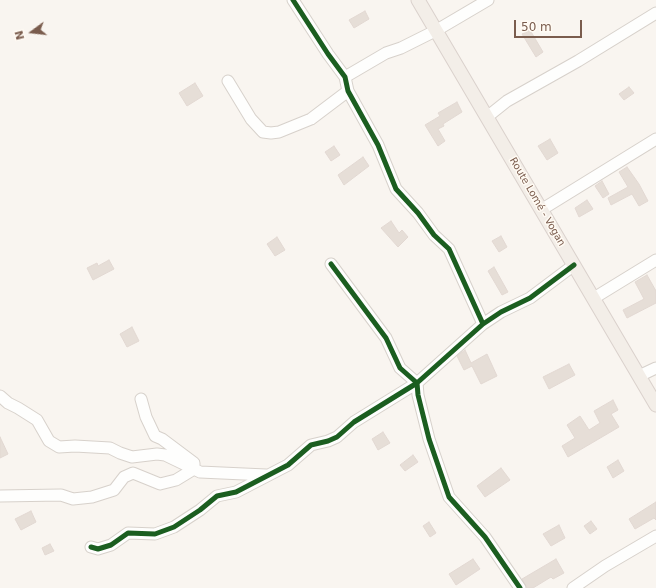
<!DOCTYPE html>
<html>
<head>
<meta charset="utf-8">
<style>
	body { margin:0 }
	#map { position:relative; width:656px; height:588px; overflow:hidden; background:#f9f5f0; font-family:"DejaVu Sans",sans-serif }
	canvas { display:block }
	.north { position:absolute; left:12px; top:12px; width:40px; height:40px; -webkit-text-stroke:3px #fffaf3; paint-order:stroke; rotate:255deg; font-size:11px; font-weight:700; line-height:16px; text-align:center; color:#7a5c4d }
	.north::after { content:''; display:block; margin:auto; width:14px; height:18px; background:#7a5c4d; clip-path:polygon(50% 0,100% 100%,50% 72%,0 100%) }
	.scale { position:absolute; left:514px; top:20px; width:68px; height:18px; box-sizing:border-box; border:2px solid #7a5c4d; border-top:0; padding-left:5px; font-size:12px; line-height:14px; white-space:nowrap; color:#7a5c4d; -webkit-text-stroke:3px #fffaf3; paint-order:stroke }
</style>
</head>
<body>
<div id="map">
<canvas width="656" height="588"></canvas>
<div class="north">N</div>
<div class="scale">50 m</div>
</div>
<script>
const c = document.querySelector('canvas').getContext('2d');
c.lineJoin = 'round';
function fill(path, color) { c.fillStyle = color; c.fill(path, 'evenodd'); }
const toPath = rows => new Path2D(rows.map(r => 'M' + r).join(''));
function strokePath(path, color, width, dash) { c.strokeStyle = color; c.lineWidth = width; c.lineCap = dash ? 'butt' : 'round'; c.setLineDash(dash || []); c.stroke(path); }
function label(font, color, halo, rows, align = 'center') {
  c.font = font + ' "DejaVu Sans",sans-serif'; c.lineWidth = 3; c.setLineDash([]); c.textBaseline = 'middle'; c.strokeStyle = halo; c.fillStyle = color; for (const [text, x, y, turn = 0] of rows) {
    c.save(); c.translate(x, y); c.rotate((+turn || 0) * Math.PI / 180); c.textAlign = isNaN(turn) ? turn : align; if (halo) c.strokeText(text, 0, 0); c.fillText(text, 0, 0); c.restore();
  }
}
const building = toPath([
	[365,11,369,19,354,28,349,20,365,11],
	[530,30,543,52,536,57,522,34,530,30],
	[195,83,203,96,187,106,179,93,195,83],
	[629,87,634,93,624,100,619,94,629,87],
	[457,102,462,112,443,124,444,126,438,129,445,141,438,146,425,125,440,116,438,113,457,102],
	[550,139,558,153,547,160,538,146,550,139],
	[334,146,340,155,331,161,325,152,334,146],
	[363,157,369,166,344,185,338,175,363,157],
	[627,167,639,184,648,201,639,206,632,194,611,205,608,198,628,187,619,172,627,167],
	[602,181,609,194,603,198,595,186,602,181],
	[587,200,593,209,579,217,575,208,587,200],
	[391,221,399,233,402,230,408,237,398,247,381,228,391,221],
	[501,236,507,247,499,252,492,241,501,236],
	[277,237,285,250,275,256,267,244,277,237],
	[109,260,114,269,93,280,87,268,97,263,98,266,109,260],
	[494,267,508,292,502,295,488,271,494,267],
	[647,275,656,291,656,303,627,318,623,310,644,299,635,282,647,275],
	[132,327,139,341,127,347,120,334,132,327],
	[465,350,471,363,487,354,497,376,481,384,472,366,464,370,457,356,465,350],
	[569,364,575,375,549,389,543,377,569,364],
	[613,400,618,410,611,414,619,427,568,457,562,446,575,438,567,425,580,416,589,430,600,423,594,411,613,400],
	[383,432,390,443,378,450,372,439,383,432],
	[0,437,8,454,0,458,0,437],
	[413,455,418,462,405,471,400,465,413,455],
	[618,460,624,471,613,478,607,467,618,460],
	[501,468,510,480,485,497,477,486,501,468],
	[656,502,656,520,654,518,635,529,629,519,656,502],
	[31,511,36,522,21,530,15,519,31,511],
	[591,521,597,529,590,534,584,526,591,521],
	[429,522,436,533,430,537,423,526,429,522],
	[559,525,565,538,551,546,543,534,559,525],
	[50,544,54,551,45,555,42,548,50,544],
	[473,559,480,569,456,585,449,574,473,559],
	[556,559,564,573,553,579,551,577,533,588,527,588,522,579,556,559]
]);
fill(building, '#e6ded7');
strokePath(building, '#e2d8d2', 1);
const minor = toPath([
	[293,0,328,54,345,77,348,91,378,145,396,189,418,213,434,235,449,249,483,324],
	[345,77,386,53,401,48,437,30,488,0],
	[228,81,251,119,263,132,271,133,279,132,311,119,348,91],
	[487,117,507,101,578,61,656,13],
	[541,210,656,139],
	[331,264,386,338,400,368,417,383,418,395,429,439,449,497,485,537,520,588],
	[594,298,656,260],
	[639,376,656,368],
	[0,396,8,403,18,408,37,420,49,441,59,447,75,446,110,448,120,453,132,457,157,454,165,455,194,469,194,463,162,439,155,436,146,417,141,399],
	[0,496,61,495,73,499,92,497,114,490,124,477,133,473,160,484,176,480,194,469,200,472,266,475],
	[91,547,98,549,111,545,128,533,155,534,174,527,200,510,217,496,236,492,288,465,311,445,328,441,337,437,354,422,417,383,483,324,501,312,530,298,574,265],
	[573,588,605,566,656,536]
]);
const major = toPath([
	[418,0,656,405]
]);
strokePath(minor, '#d7d1cb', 13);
strokePath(major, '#dad1cc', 15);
strokePath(minor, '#fefefd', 11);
strokePath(major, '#f3eee8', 13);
strokePath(toPath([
	[293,0,328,54,345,77,348,91,378,145,396,189,418,213,434,235,449,249,483,324],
	[331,264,386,338,400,368,417,383,418,395,429,439,449,497,485,537,520,588],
	[91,547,98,549,111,545,128,533,155,534,174,527,200,510,217,496,236,492,288,465,311,445,328,441,337,437,354,422,417,383,483,324,501,312,530,298,574,265]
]), '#1b5e20', 5);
label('10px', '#7a5c4d', '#fffaf3', [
	["Route Lomé - Vogan",537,202,60]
]);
</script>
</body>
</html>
